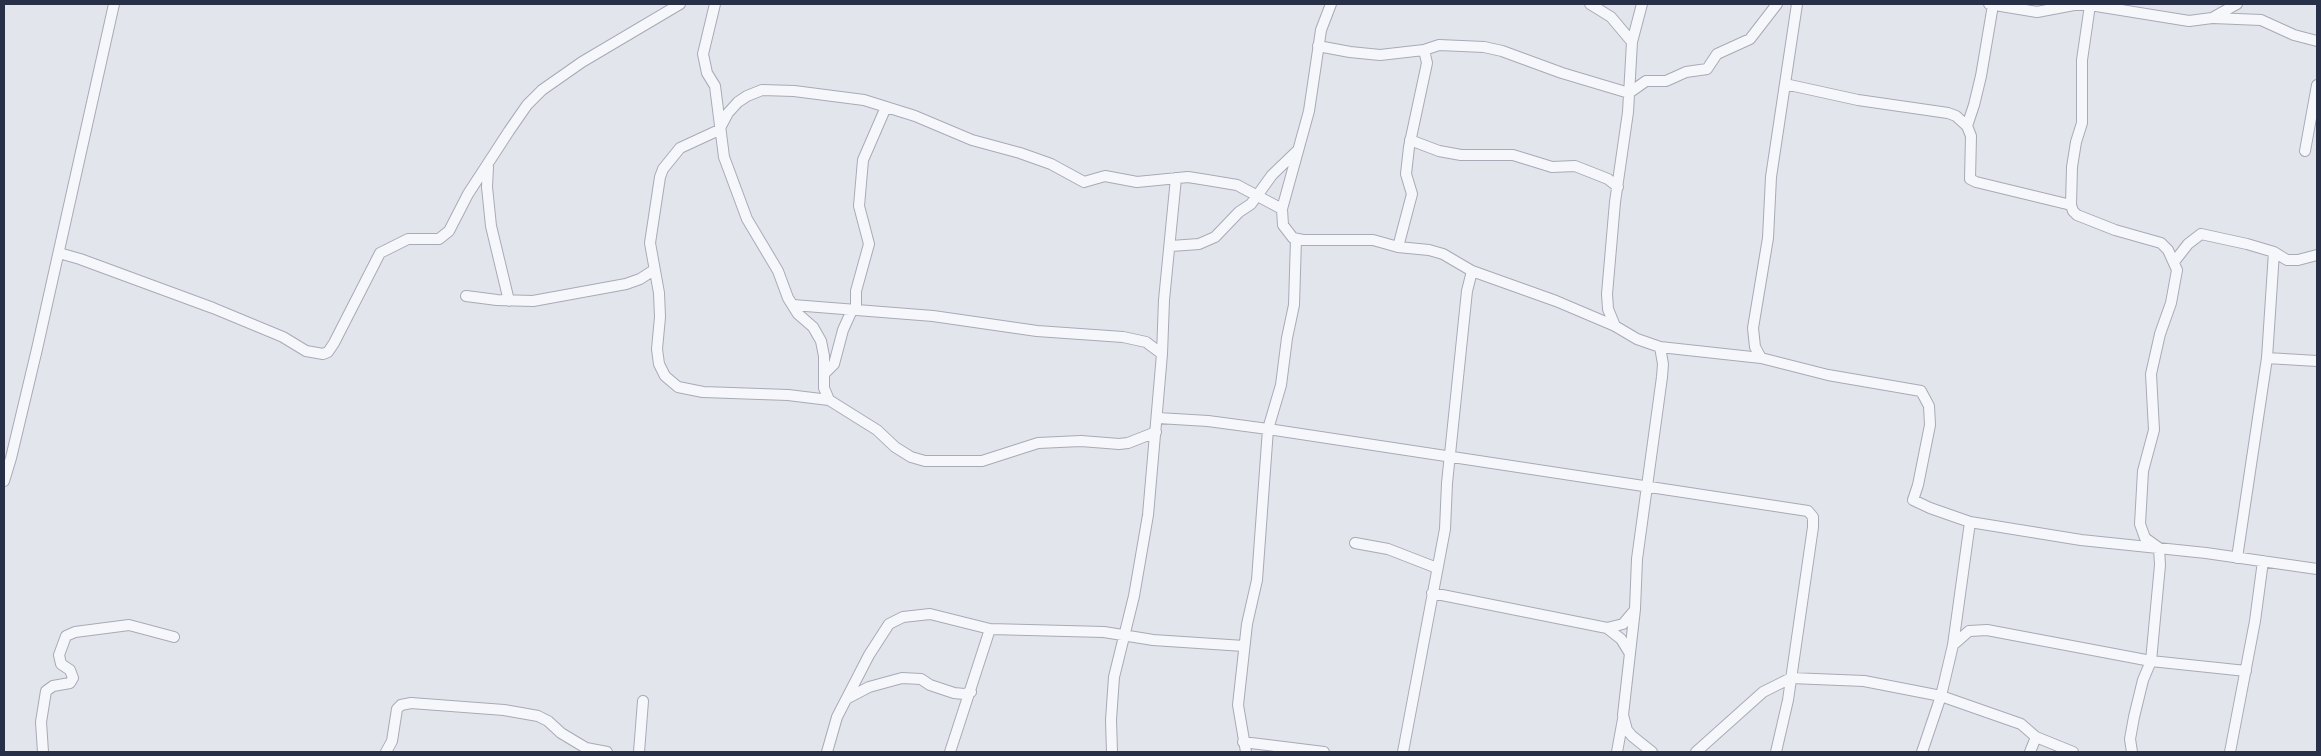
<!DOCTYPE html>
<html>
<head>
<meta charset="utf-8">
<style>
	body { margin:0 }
	#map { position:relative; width:2321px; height:756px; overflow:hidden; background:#e3e5ec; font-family:"PT Sans",sans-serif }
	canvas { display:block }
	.frame { position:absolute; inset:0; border:5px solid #283047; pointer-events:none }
</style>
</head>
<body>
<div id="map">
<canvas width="2321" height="756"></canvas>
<div class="frame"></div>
</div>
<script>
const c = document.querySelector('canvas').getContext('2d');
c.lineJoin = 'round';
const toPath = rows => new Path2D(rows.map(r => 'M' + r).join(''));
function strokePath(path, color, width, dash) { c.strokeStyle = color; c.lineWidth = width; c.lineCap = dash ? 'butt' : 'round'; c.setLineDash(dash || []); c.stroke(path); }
const minor = toPath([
	[715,4,703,54,707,73,715,86,724,157,747,219,778,271,788,298,798,314,813,327,821,341,824,356,824,388,829,400,877,430,895,447,911,457,925,461,982,461,1038,443,1081,441,1119,444,1128,443,1156,432],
	[1331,4,1321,30,1309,111,1282,209,1283,225,1293,238,1303,240,1373,240,1398,247,1429,250,1443,254,1472,271,1556,301,1615,326,1637,339,1660,347,1761,358,1828,375,1921,391,1929,406,1930,425,1918,485,1913,500,1930,508,1970,522,2081,540,2206,553,2317,569],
	[1590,4,1611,17,1632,42],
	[1989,4,2037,12,2074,5,2090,5,2189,21,2212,18,2237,4],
	[2090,5,2082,60,2082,123,2076,142,2072,167,2071,205,2073,211,2077,215,2115,230,2161,243,2168,250,2177,270,2171,303,2160,334,2151,374,2154,430,2143,471,2140,524,2145,538,2159,548,2160,565,2151,661,2143,680,2134,717,2130,739,2132,752],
	[2213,18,2261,20,2294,35,2317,41],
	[1318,46,1350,52,1380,55,1424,50,1439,45,1484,47,1502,51,1562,73,1629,93,1646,81,1666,81,1686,72,1707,69,1717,54,1750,39,1777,4],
	[1785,84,1858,100,1948,113,1956,116,1967,126,1971,136,1970,179,1976,182,2071,205],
	[1967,126,1974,105,1981,76,1993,5],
	[1410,140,1439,151,1461,155,1513,155,1552,167,1575,166,1608,179,1618,187],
	[2305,151,2317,85],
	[488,167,487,187,491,226,509,301],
	[1171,246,1199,244,1215,237,1239,212,1251,204,1272,175,1298,150],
	[1398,247,1412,194,1406,174,1409,147,1427,63,1424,50],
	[59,253,80,259,213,308,283,337,306,351,323,354,328,352,334,343,380,253,408,239,439,239,449,231,468,194,509,131,527,105,542,90,582,62,680,4],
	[2174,262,2188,244,2201,234,2247,244,2274,252,2287,260,2298,260,2317,255],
	[466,296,497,300,533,301,626,284,640,279,654,270],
	[793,305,933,316,1037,331,1123,337,1146,342,1162,354],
	[856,310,856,291,869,244,859,206,863,160,886,107],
	[1615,326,1608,309,1607,294,1615,202,1628,112,1632,42,1642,4],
	[1761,358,1755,347,1753,328,1768,238,1771,177,1797,4],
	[2267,358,2317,361],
	[824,374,834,364,843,330,852,310],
	[829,400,788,395,703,392,678,387,665,376,659,364,657,349,660,317,659,293,650,243,660,177,663,169,680,148,719,130,728,113,738,102,747,96,762,90,794,91,864,100,915,116,972,140,1020,153,1051,164,1084,182,1105,176,1137,182,1188,177,1207,180,1237,185,1282,209],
	[1158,418,1208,421,1268,429,1808,511,1813,517,1813,527,1788,700,1776,752],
	[4,481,11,458,37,349,114,4],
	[1355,543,1388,549,1437,568],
	[2237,558,2267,358,2274,252],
	[1432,593,1607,628,1621,639,1629,652],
	[1607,628,1623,624,1634,611],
	[1953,645,1969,631,1987,630,2151,661,2246,671],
	[848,698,869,687,902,678,921,679,930,685,954,693,964,694,971,692],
	[1243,742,1324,752],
	[43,752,41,722,46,691,53,686,70,683,73,678,70,670,61,664,59,655,66,636,75,632,129,625,174,637],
	[386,752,392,741,397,709,401,705,411,703,504,710,538,716,548,721,561,733,586,748,607,752],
	[639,752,643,701],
	[827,752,837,717,869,655,889,624,903,617,930,614,990,629,1104,632,1153,640,1244,646],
	[950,752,990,629],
	[1112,752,1111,720,1114,677,1134,596,1148,515,1162,354,1164,300,1176,178],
	[1246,752,1238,705,1247,624,1257,580,1268,429,1281,385,1287,338,1294,305,1296,239],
	[1403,752,1445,529,1447,483,1467,291,1472,271],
	[1617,752,1623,719],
	[1652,752,1632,736,1627,730,1623,715,1635,609,1637,559,1662,377,1663,364,1660,347],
	[1696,752,1763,692,1791,678,1864,681,1941,696,2021,724,2036,737,2073,752],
	[1922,752,1941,696,1953,645,1970,522],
	[2030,752,2036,737],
	[2230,752,2255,621,2263,561]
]);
strokePath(minor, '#a7abb7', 12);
strokePath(minor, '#f6f7fa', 10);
</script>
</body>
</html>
